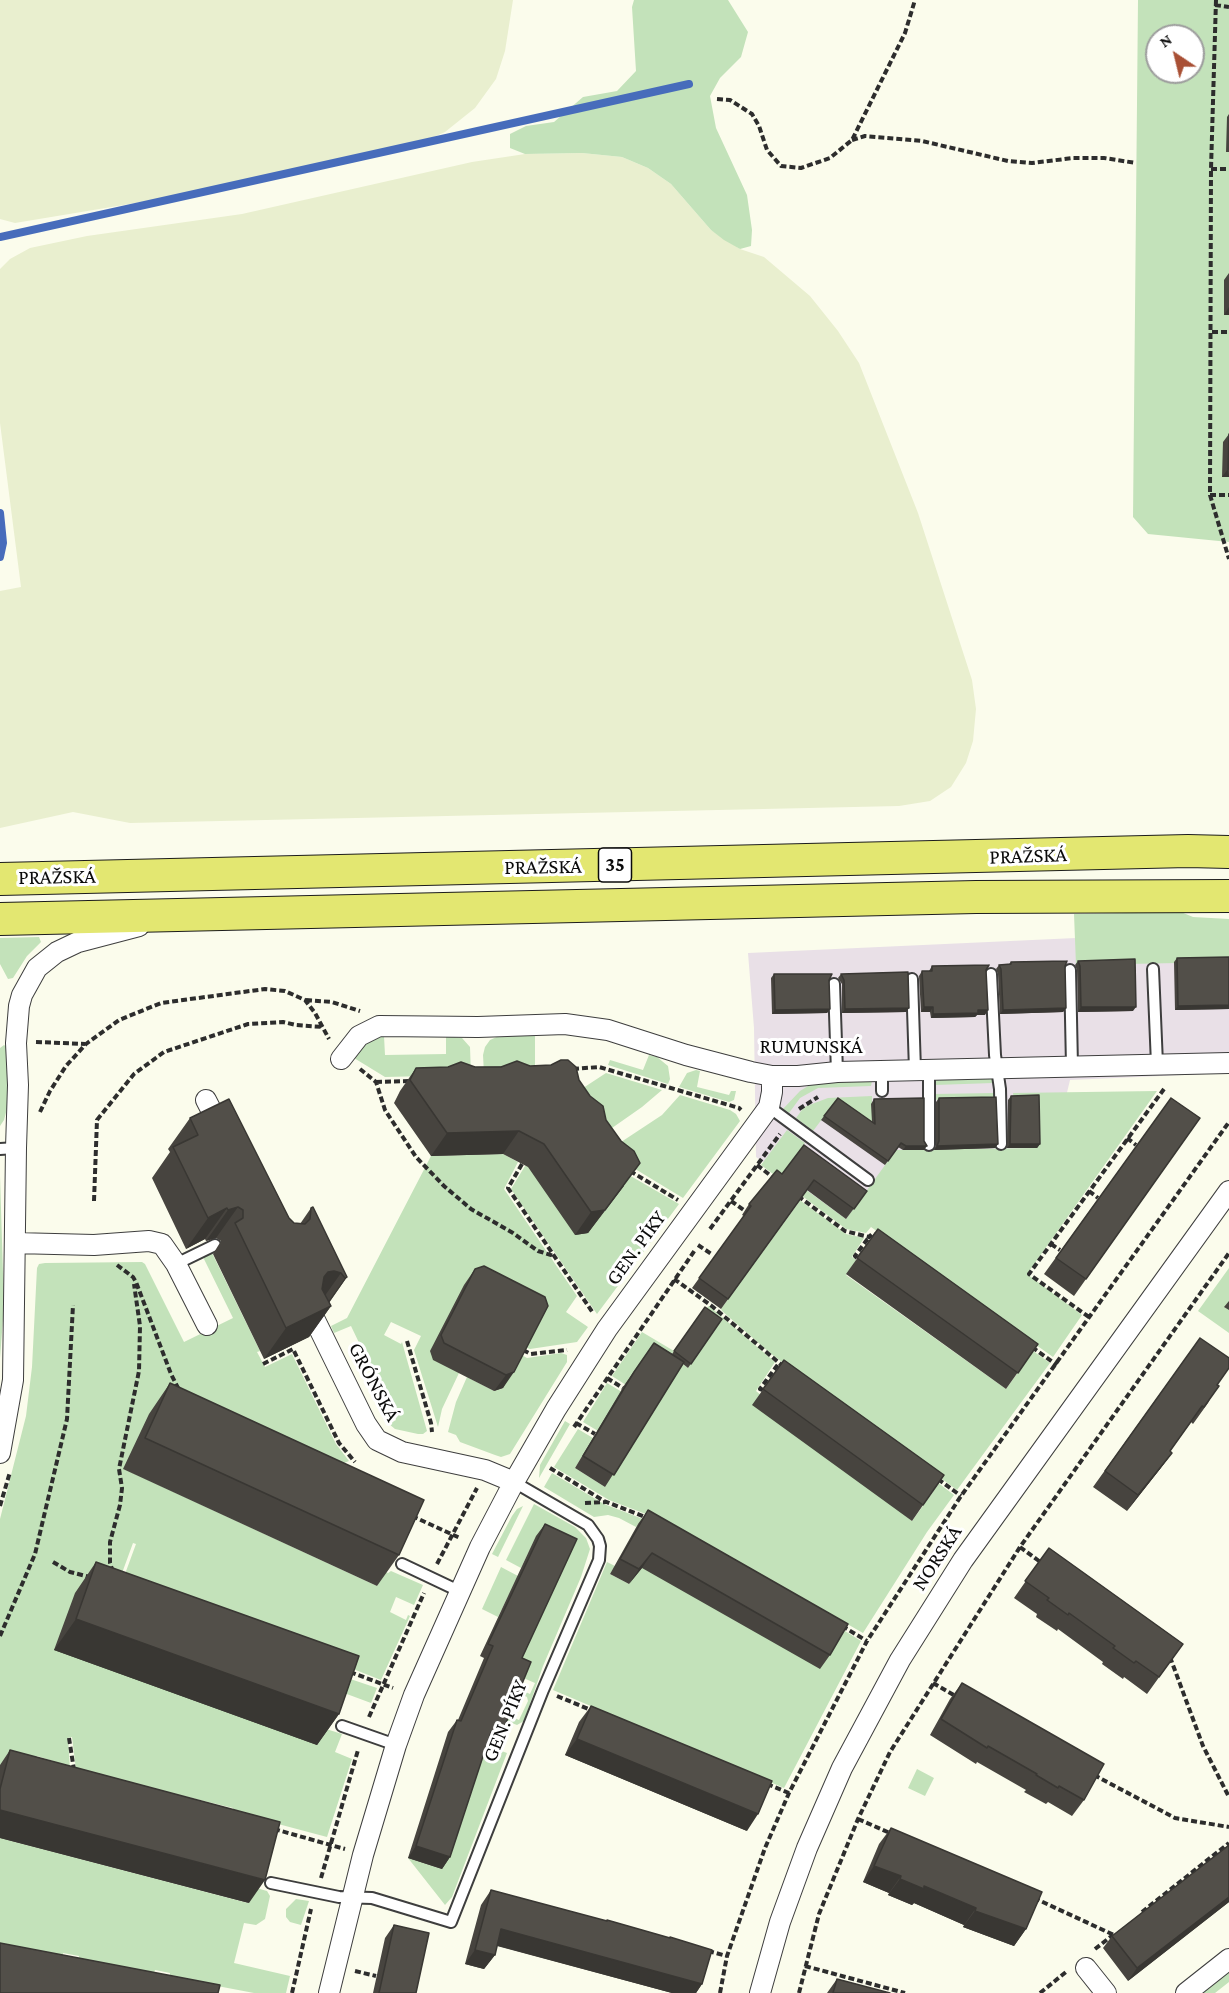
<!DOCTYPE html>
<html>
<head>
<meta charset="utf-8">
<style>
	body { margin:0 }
	#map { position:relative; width:1229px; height:1993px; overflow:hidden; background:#fbfcec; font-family:"Crimson Pro",serif }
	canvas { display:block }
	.north { position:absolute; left:1145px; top:24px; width:60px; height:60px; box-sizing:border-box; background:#fff; border:2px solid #9d9d9d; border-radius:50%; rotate:325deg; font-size:16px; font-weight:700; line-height:24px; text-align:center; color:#0b0b0b }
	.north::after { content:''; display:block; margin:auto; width:21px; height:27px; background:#a95035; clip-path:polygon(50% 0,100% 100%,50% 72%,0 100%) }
</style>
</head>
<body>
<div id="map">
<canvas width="1229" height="1993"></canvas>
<div class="north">N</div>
</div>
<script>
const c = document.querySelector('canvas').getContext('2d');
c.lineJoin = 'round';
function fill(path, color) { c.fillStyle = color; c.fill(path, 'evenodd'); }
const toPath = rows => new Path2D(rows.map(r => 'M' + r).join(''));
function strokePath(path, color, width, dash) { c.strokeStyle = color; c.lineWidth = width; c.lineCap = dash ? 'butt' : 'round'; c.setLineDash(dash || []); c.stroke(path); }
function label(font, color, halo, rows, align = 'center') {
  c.font = font + ' "Crimson Pro",serif'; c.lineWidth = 6; c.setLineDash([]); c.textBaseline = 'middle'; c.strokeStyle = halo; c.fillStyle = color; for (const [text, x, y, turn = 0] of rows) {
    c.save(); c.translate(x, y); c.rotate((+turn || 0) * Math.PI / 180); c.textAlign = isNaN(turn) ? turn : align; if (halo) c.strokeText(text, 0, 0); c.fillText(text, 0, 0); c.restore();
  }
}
fill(toPath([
	[1229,931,1229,1073,1070,1080,1051,1159,846,1224,756,1157,754,1028,748,953]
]), '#e9e0e7');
fill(toPath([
	[0,0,513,0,505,51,496,79,475,108,445,132,407,149,355,162,208,191,15,223,0,219],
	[582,153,622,157,648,168,671,184,711,230,740,249,764,257,810,296,838,331,859,363,918,513,972,680,976,709,973,741,966,763,951,787,930,801,899,806,130,823,73,812,0,828,0,591,21,587,0,423,0,269,10,259,30,248,87,236,242,214,472,162,525,154]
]), '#e9efcf');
fill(toPath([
	[634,0,728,0,748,32,741,57,720,78,710,96,716,128,747,195,752,230,751,246,740,249,724,240,711,230,671,184,648,168,622,157,582,153,525,154,510,148,510,134,526,126,554,122,583,97,617,91,636,71,632,7],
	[1138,0,1229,0,1229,542,1148,534,1133,517],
	[1157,36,1193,36,1193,72,1157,72],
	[1181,912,1193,917,1229,919,1229,962,1076,965,1074,914],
	[39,937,41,942,27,956,13,978,8,979,0,964,0,938],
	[501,1035,535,1035,535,1074,484,1074,483,1055,485,1047,490,1040],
	[384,1036,385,1055,446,1054,446,1036,462,1038,470,1047,471,1075,385,1077,354,1058,359,1048,369,1041],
	[4,1045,7,1047,9,1101,4,1120,0,1126,0,1048],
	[649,1055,657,1057,668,1066,670,1079,668,1084,608,1065,610,1060,643,1070],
	[696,1070,700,1071,697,1087,729,1095,731,1091,736,1091,734,1100,729,1102,679,1087,687,1073],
	[606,1073,662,1090,642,1107,602,1135,574,1094],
	[993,1078,993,1083,935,1085,935,1080],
	[872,1081,871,1086,818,1088,800,1098,789,1113,783,1109,800,1091,813,1083],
	[1157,1091,1027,1274,1082,1315,1053,1357,871,1227,866,1233,846,1229,761,1165,787,1130,805,1143,783,1173,846,1219,896,1150,1037,1148,1014,1100,1013,1093],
	[994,1093,993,1101,939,1102,934,1097,934,1094],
	[680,1095,730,1110,736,1114,740,1121,683,1198,622,1161,612,1148,662,1115],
	[872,1096,872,1126,835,1102,813,1131,796,1118,804,1107,828,1098],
	[503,1154,518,1162,504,1189,577,1296,566,1312,588,1327,577,1342,530,1349,524,1347,459,1373,442,1409,438,1427,414,1350,421,1336,391,1322,384,1335,401,1344,402,1342,427,1431,423,1434,418,1434,395,1429,389,1424,396,1420,351,1326,334,1333,331,1326,347,1318,431,1156],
	[525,1166,622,1171,679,1204,597,1314,511,1189],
	[0,1176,4,1306,0,1358],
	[771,1179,846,1234,864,1238,852,1257,856,1260,846,1275,1006,1389,1027,1360,1005,1331,1050,1363,957,1490,770,1353,722,1311,721,1309,799,1202],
	[212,1253,260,1351,257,1352,265,1367,292,1354,336,1444,349,1461,327,1470,124,1469,377,1586,384,1571,388,1573,391,1571,423,1585,414,1605,396,1597,390,1612,406,1620,408,1615,410,1616,381,1680,310,1652,125,1574,136,1544,133,1543,110,1606,323,1728,342,1734,335,1752,352,1759,327,1837,233,1812,233,1808,76,1770,72,1737,68,1738,70,1769,53,1764,53,1761,37,1756,30,1783,0,1775,0,1519,26,1416,32,1367,37,1268,39,1264,45,1263,142,1262,145,1264,184,1342,233,1318,203,1257],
	[1229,1268,1229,1333,1198,1311],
	[709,1306,775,1362,756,1391,912,1521,933,1492,911,1462,954,1495,927,1532,863,1633,672,1524,609,1500,554,1467,578,1429,593,1438,575,1468,605,1487,626,1385,612,1376,642,1332,674,1351,671,1355,688,1368,719,1324,702,1312],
	[561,1353,567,1355,567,1362,510,1454,501,1457,495,1455,460,1442,456,1435,448,1432,456,1402,467,1377,494,1391,503,1388,520,1354,527,1358],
	[607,1383,622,1392,598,1431,583,1422],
	[565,1421,570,1424,539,1478,540,1465],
	[552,1473,604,1504,643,1519,813,1611,861,1641,784,1788,553,1690,607,1562,615,1566,610,1574,629,1584,657,1535,638,1524,636,1527,619,1518,608,1515,594,1517,544,1487],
	[534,1504,575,1527,586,1538,590,1549,581,1577,543,1666,524,1721,517,1725,504,1720,506,1714,519,1720,528,1701,527,1697,515,1691,517,1688,530,1694,535,1683,521,1677,513,1670,536,1537,521,1568,506,1560],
	[523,1506,498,1557,492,1554,512,1516,517,1509],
	[501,1567,518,1576,498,1617,482,1609],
	[306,1664,377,1688,371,1703,336,1690],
	[482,1744,507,1753,452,1897,445,1905,408,1858,442,1869],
	[917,1769,934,1778,925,1796,908,1788],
	[0,1838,248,1903,253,1887,267,1891,270,1896,265,1919,256,1925,244,1923,234,1963,290,1976,286,1993,254,1993,170,1977,170,1973,155,1970,154,1973,79,1960,79,1956,63,1953,63,1957,0,1945],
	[296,1899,309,1901,301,1925,290,1922,286,1917,286,1909],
	[1229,1972,1229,1982,1215,1993,1202,1993]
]), '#c3e2ba');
strokePath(toPath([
	[0,237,689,84],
	[0,513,3,543,0,557]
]), '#476cbb', 8);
const service = toPath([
	[1153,969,1157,1064],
	[1070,970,1072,1066],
	[991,974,995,1055,1000,1089,1001,1144],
	[912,979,915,1070],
	[834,984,837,1072],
	[882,1071,882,1091],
	[769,1107,868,1180],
	[929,1145,929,1070],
	[0,1149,16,1148],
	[176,1264,215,1245],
	[402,1564,459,1591],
	[342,1726,396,1745],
	[271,1883,339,1897,372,1898,451,1922,543,1690,599,1560,600,1546,598,1539,588,1525,514,1482]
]);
const minor = toPath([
	[341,1059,359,1036,379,1026,478,1027,565,1024,608,1030,686,1055,751,1072,772,1076,798,1076,837,1072,1229,1063],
	[206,1100,222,1131],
	[15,1243,94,1245,149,1241,162,1244,176,1264,207,1325],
	[312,1314,366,1424,377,1440,402,1452,485,1470,514,1482],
	[0,1453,13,1380,16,1148,18,1085,16,1043,19,1006,22,995,37,968,57,952,78,942,139,926],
	[1086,1968,1106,1993],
	[329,1993,363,1855,396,1745,414,1695,480,1547,514,1482,556,1409,607,1329,769,1107,772,1092,772,1076],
	[760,1993,780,1922,807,1848,842,1768,900,1660,963,1560,1229,1191],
	[1186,1993,1229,1959]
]);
const primary = toPath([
	[0,879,1188,851,1229,852],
	[0,919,976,897,1229,896]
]);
strokePath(service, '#3e3e3e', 14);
strokePath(minor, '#3e3e3e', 22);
strokePath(primary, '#1c1c1c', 34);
strokePath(toPath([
	[1216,0,1211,169,1210,495,1229,559],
	[1215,5,1229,7],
	[717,99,730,100,752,114,759,126,767,150,781,166,801,168,830,158,852,140,905,33,915,0],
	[852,140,865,136,922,141,1008,161,1032,163,1073,158,1104,158,1136,163],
	[1211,169,1229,169],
	[1212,332,1229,332],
	[1210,495,1229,495],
	[306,1000,332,1002,360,1011],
	[36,1042,85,1044],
	[360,1069,376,1082,385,1110,416,1157,444,1186,471,1209,513,1233,538,1251,554,1256],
	[573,1069,599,1067,739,1108,741,1110],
	[376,1082,411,1081],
	[799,1109,818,1097],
	[40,1112,50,1091,66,1066,86,1044,119,1020,161,1003,265,989,285,991,305,1000,315,1013,329,1039],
	[1127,1138,1136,1145],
	[522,1164,508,1188,593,1313],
	[757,1165,775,1179],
	[630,1171,678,1200],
	[1089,1191,1098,1198],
	[798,1196,845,1231,869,1237,873,1233,877,1236],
	[94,1201,97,1120,134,1074,164,1052,248,1024,283,1022,296,1025,323,1027],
	[731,1201,745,1211],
	[710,1229,780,1134],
	[1051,1244,1060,1250],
	[698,1245,713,1255],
	[857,1258,855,1256,869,1237],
	[117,1265,133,1277,136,1282,171,1374,178,1388],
	[674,1279,713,1307,784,1367],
	[1089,1317,1029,1274,1164,1089],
	[407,1341,431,1423,432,1432],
	[1032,1347,1057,1365],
	[523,1350,531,1354,567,1350],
	[263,1364,293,1349,339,1443,355,1462],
	[607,1378,623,1388],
	[763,1390,760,1389,779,1363],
	[576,1423,595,1434],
	[574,1427,695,1250],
	[550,1468,604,1501,648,1518],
	[938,1479,961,1496],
	[585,1503,606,1502],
	[0,1506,10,1472],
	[412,1516,460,1538],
	[1020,1547,1043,1564],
	[53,1562,70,1572,90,1577],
	[437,1564,477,1488],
	[113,1572,110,1563,110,1542,120,1505,122,1488,119,1469,139,1371,140,1326,134,1284],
	[842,1626,867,1641],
	[0,1636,35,1554,67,1419,73,1305],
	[1170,1657,1203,1746,1229,1797],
	[350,1672,393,1688],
	[933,1683,957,1697],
	[557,1696,591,1710],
	[369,1717,424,1593],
	[69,1738,74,1770],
	[1094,1775,1175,1818,1229,1827],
	[767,1784,789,1793],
	[858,1819,890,1833],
	[274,1829,345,1849],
	[321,1878,358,1750],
	[1034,1898,1114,1935],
	[1142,1912,1229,1843],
	[1095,1949,1113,1935],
	[708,1951,727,1956],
	[805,1966,905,1993],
	[355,1971,376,1976],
	[292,1993,311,1909],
	[720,1993,727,1956,765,1848,789,1793,867,1641,961,1496,1229,1122],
	[799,1993,819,1914,858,1819,890,1752,1020,1547,1229,1253],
	[1040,1993,1066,1972]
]), '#2d2d2d', 4, [6, 3]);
strokePath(service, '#fff', 10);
strokePath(minor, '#fff', 20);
strokePath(primary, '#e3e771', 32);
fill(toPath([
	[1229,114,1229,152,1226,152,1227,117],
	[1229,273,1229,315,1224,315,1224,280],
	[1229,434,1229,477,1222,477,1223,442],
	[1229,957,1229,1009,1175,1010,1174,962,1177,958],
	[1078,961,1133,1011,1078,1012,1077,970,1075,965],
	[1011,962,1065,966,1066,1008,1063,1012,1000,1014,998,974,996,969,999,965,1009,964],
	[932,966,986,970,985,1015,977,1015,975,1017,931,1018,930,1012,921,1012,919,976,922,971,929,971],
	[774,974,829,980,830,1009,827,1013,772,1014,771,978],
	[841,974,909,1008,906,1012,842,1013,842,984,838,978],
	[530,1066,579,1080,624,1186,588,1233,575,1235,528,1167,503,1154,431,1156,394,1103,400,1091,416,1068],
	[1011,1096,1040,1144,1037,1148,1007,1148,1008,1100],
	[838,1098,872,1122,871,1104,874,1099,924,1150,903,1150,898,1147,885,1165,821,1120],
	[939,1098,998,1144,995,1148,934,1150,936,1145,936,1102],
	[1171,1098,1200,1118,1074,1296,1044,1274],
	[190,1118,294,1223,300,1224,311,1208,347,1277,329,1303,331,1306,309,1337,264,1359,213,1254,221,1241,216,1238,206,1241,205,1239,186,1249,152,1178,170,1152,168,1149],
	[804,1145,867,1191,846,1219,807,1190,721,1309,692,1288,744,1216,742,1215,749,1204,782,1174],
	[878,1229,1038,1344,1006,1389,846,1274],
	[475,1269,548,1306,503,1388,494,1391,433,1360,430,1351,464,1285],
	[1229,1301,1229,1310,1224,1307],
	[705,1307,722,1319,688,1368,683,1364,605,1487,575,1468,625,1384,654,1343,672,1354],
	[1200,1338,1217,1385,1208,1403,1193,1424,1191,1422,1170,1451,1172,1453,1160,1469,1127,1511,1093,1487],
	[784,1360,944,1475,912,1521,752,1405],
	[170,1383,399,1555,377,1586,123,1469,149,1414],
	[648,1510,830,1655,820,1669,642,1568,629,1584,610,1574,638,1524],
	[545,1524,522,1658,501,1735,492,1747,486,1745,450,1857,442,1869,408,1858,448,1732,457,1720,458,1720,484,1658,480,1656,536,1536],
	[1049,1548,1183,1644,1147,1694,1124,1677,1123,1679,1102,1664,1103,1662,1058,1629,1057,1631,1036,1617,1037,1614,1014,1598],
	[96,1562,339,1714,317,1745,54,1650,75,1593],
	[962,1683,1084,1800,1072,1816,1048,1802,1046,1804,1024,1792,1026,1790,977,1762,976,1764,930,1735,950,1699],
	[591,1706,747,1831,565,1755,579,1722],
	[10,1750,249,1903,0,1838,0,1765],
	[891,1828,1026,1929,1014,1946,963,1927,964,1925,914,1903,912,1905,888,1895,889,1893,863,1882,879,1844],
	[1229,1845,1229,1902,1128,1981,1103,1948,1112,1936],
	[491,1890,606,1921,607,1920,669,1938,670,1937,702,1984,696,1993,672,1993,497,1946,495,1955,484,1969,465,1964,481,1905],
	[394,1925,416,1993,373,1993,385,1938],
	[837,1979,890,1993,827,1993]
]), '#47443f');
fill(toPath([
	[1229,307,1229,315,1224,315],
	[1228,469,1229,477,1222,477],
	[1229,1005,1229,1009,1175,1010,1178,1006],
	[924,1007,933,1007,930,1012,921,1012],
	[1081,1007,1136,1007,1133,1011,1078,1012],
	[909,1008,906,1012,842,1013,845,1009],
	[1066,1008,1063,1012,1000,1014,1003,1010],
	[830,1009,827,1013,772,1014,775,1010],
	[978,1010,988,1010,985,1015,977,1015,975,1017,931,1018,933,1014],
	[519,1131,503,1154,431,1156,447,1133],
	[998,1144,995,1148,934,1150,937,1146],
	[1010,1144,1040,1144,1037,1148,1007,1148],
	[906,1146,927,1146,924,1150,903,1150],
	[640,1163,588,1233,575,1235,591,1212],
	[238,1207,216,1238,206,1241,228,1210],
	[227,1208,205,1239,186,1249,208,1218],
	[334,1271,341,1273,319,1304,324,1277,328,1272],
	[347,1277,325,1308,323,1309,345,1278],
	[331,1306,309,1337,264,1359,286,1328],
	[514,1372,503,1388,494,1391,506,1375],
	[1172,1453,1160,1469,1127,1511,1138,1495],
	[652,1553,642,1568,629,1584,639,1569],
	[76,1619,339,1714,317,1745,54,1650],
	[491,1732,501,1735,492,1747,482,1744],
	[577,1739,758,1814,747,1831,565,1755],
	[0,1810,265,1880,249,1903,0,1838],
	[416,1846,450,1857,442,1869,408,1858],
	[874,1866,901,1876,889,1893,863,1882],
	[900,1879,924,1886,976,1908,964,1925,914,1903,912,1905,888,1895],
	[1229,1897,1229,1902,1128,1981,1137,1968],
	[975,1911,1026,1929,1014,1946,963,1927],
	[501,1929,702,1984,696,1993,672,1993,491,1944],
	[475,1950,495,1955,484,1969,465,1964]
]), '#393733');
const building = toPath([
	[1229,434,1229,469,1228,469,1229,434],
	[1229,957,1229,1005,1178,1006,1177,958,1229,957],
	[1135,959,1136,1007,1081,1007,1080,966,1078,961,1135,959],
	[1067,961,1065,966,1066,1008,1003,1010,1001,969,999,965,1011,964,1011,962,1067,961],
	[989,965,986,970,988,1010,978,1010,978,1013,933,1014,933,1007,924,1007,922,971,932,971,932,966,989,965],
	[908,972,909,1008,845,1009,844,980,841,974,908,972],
	[774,974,832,974,829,980,830,1009,775,1010,774,974],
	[561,1060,568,1060,576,1067,579,1080,590,1096,603,1106,606,1120,621,1141,634,1151,640,1163,605,1210,591,1212,544,1144,519,1131,447,1133,410,1080,416,1068,448,1067,461,1062,475,1067,501,1067,517,1061,530,1066,551,1065,561,1060],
	[1039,1095,1040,1144,1010,1144,1011,1096,1039,1095],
	[996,1097,998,1144,937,1146,939,1141,939,1098,996,1097],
	[838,1098,875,1124,874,1099,924,1098,924,1141,927,1146,906,1146,901,1143,888,1161,824,1116,838,1098],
	[1171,1098,1200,1118,1086,1279,1056,1258,1171,1098],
	[229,1099,289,1218,294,1223,305,1224,310,1219,311,1208,313,1207,347,1277,345,1278,341,1273,334,1271,328,1272,324,1277,322,1289,331,1306,286,1328,235,1223,243,1218,243,1210,238,1207,228,1210,227,1208,208,1218,173,1147,198,1135,190,1118,229,1099],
	[804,1145,867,1191,854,1209,814,1180,728,1299,699,1278,751,1206,749,1204,777,1170,782,1174,804,1145],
	[878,1229,1038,1344,1018,1373,857,1258,878,1229],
	[484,1266,545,1297,548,1306,514,1372,506,1375,444,1343,441,1335,475,1269,484,1266],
	[705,1307,722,1319,691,1364,674,1351,705,1307],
	[1200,1338,1229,1358,1229,1368,1217,1385,1219,1386,1204,1407,1202,1406,1170,1451,1172,1453,1138,1495,1105,1471,1200,1338],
	[654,1343,684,1362,614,1475,583,1456,634,1372,654,1343],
	[784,1360,944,1475,923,1505,763,1389,784,1360],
	[170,1383,424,1500,399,1555,145,1438,170,1383],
	[648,1510,848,1624,830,1655,652,1553,639,1569,620,1559,648,1510],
	[545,1524,577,1539,522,1658,531,1662,501,1735,491,1732,450,1857,416,1846,457,1720,461,1721,493,1646,488,1644,545,1524],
	[1049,1548,1183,1644,1159,1677,1136,1661,1134,1663,1113,1648,1115,1646,1069,1613,1068,1615,1047,1600,1049,1598,1025,1581,1049,1548],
	[96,1562,359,1656,339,1714,76,1619,96,1562],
	[962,1683,1104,1764,1084,1800,1059,1786,1058,1788,1036,1775,1037,1774,988,1746,987,1748,941,1719,962,1683],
	[591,1706,772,1781,758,1814,577,1739,591,1706],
	[10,1750,280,1822,265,1880,0,1810,0,1789,10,1750],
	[891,1828,1042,1892,1026,1929,975,1911,976,1908,924,1886,924,1889,900,1879,901,1876,874,1866,891,1828],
	[1229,1845,1229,1897,1137,1968,1112,1936,1229,1845],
	[491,1890,607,1921,607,1920,670,1938,670,1937,712,1950,702,1984,501,1929,495,1955,475,1950,491,1890],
	[394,1925,429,1933,416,1993,379,1993,394,1925],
	[0,1943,220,1985,218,1993,0,1993,0,1943],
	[837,1979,890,1993,833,1993,837,1979]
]);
fill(building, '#524f49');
strokePath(building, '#393733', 1.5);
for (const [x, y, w] of [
	[615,865,33]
]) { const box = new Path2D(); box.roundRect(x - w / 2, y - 17, w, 34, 4.5); c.fillStyle = '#fff'; c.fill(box); strokePath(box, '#0b0b0b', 1.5); }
label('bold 20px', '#0b0b0b', null, [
	["35",615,865]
]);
label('21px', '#0b0b0b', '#fff', [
	["PRAŽSKÁ",1028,856,-2],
	["PRAŽSKÁ",543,867,-1],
	["PRAŽSKÁ",57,877,-1],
	["RUMUNSKÁ",811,1047],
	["GEN. PÍKY",636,1248,-54],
	["GRÓNSKÁ",374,1382,62],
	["NORSKÁ",937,1558,-57],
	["GEN. PÍKY",505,1721,-68]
]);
</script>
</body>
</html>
